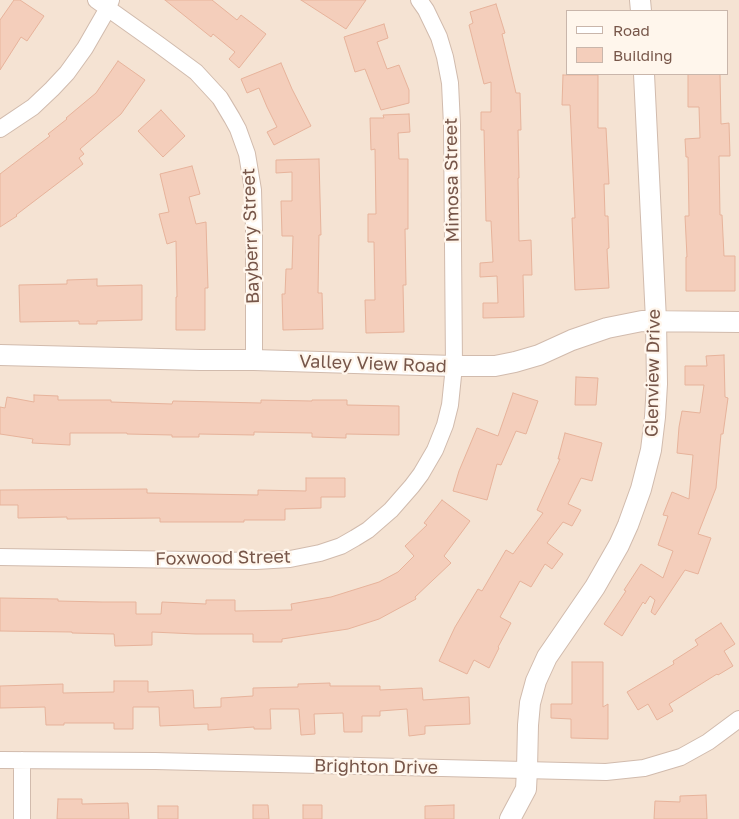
<!DOCTYPE html>
<html>
<head>
<meta charset="utf-8">
<style>
	body { margin:0 }
	#map { position:relative; width:739px; height:819px; overflow:hidden; background:#fdf2e5; font-family:"Golos Text",sans-serif }
	canvas { display:block }
	.legend { position:absolute; left:566px; top:10px; width:162px; height:65px; box-sizing:border-box; background:#fff6ec; border:1px solid #c9b6ab; margin:0; padding:6px 9px; list-style:none; font-size:15px; color:#775649 }
	.legend li { display:flex; align-items:center; gap:10px; height:25px }
	.legend b { width:25px; border:1px solid #c9b6ab }
</style>
</head>
<body>
<div id="map">
<canvas width="739" height="819"></canvas>
<ul class="legend">
<li><b style="height:6px;background:#fff"></b>Road</li>
<li><b style="height:14px;background:#f4cebb"></b>Building</li>
</ul>
</div>
<script>
const c = document.querySelector('canvas').getContext('2d');
c.lineJoin = 'round';
function fill(path, color) { c.fillStyle = color; c.fill(path, 'evenodd'); }
const toPath = rows => new Path2D(rows.map(r => 'M' + r).join(''));
function strokePath(path, color, width, dash) { c.strokeStyle = color; c.lineWidth = width; c.lineCap = dash ? 'butt' : 'round'; c.setLineDash(dash || []); c.stroke(path); }
function label(font, color, halo, rows, align = 'center') {
  c.font = font + ' "Golos Text",sans-serif'; c.lineWidth = 4.5; c.setLineDash([]); c.textBaseline = 'middle'; c.strokeStyle = halo; c.fillStyle = color; for (const [text, x, y, turn = 0] of rows) {
    c.save(); c.translate(x, y); c.rotate((+turn || 0) * Math.PI / 180); c.textAlign = isNaN(turn) ? turn : align; if (halo) c.strokeText(text, 0, 0); c.fillText(text, 0, 0); c.restore();
  }
}
fill(toPath([
	[0,0,739,0,739,819,0,819],
	[568,11,728,11,728,74,568,74]
]), '#f5e3d3');
const building = toPath([
	[14,0,20,0,44,16,27,41,21,37,0,70,0,20,14,0],
	[165,0,212,0,237,20,241,15,266,34,239,68,229,59,235,52,213,34,211,37,165,0],
	[301,0,366,0,346,29,301,0],
	[496,4,505,33,502,34,516,93,520,93,521,130,518,130,519,178,518,178,519,241,531,240,532,275,523,275,524,317,483,318,483,303,498,303,497,276,480,277,480,263,493,262,491,221,486,221,484,130,481,130,481,112,491,112,491,82,484,84,469,25,473,23,470,12,496,4],
	[384,24,388,38,377,42,387,69,399,65,409,90,409,103,381,110,365,69,355,72,344,37,384,24],
	[118,61,145,80,121,114,80,149,84,154,79,158,83,164,16,215,17,216,0,227,0,174,50,136,48,134,67,119,66,118,96,93,118,61],
	[281,63,292,89,311,126,274,145,267,132,277,127,267,107,259,88,247,93,241,79,281,63],
	[688,74,720,74,721,124,729,123,730,156,719,156,720,215,722,215,724,256,735,256,735,291,686,291,686,257,687,257,685,216,689,216,688,157,686,157,685,139,700,138,699,107,688,107,688,74],
	[563,75,598,75,598,128,606,128,609,184,604,184,605,216,608,216,609,248,607,249,609,288,575,290,572,218,575,218,570,105,562,105,563,75],
	[161,110,185,136,163,157,138,131,161,110],
	[409,114,410,132,398,133,399,159,408,159,408,229,405,229,406,285,403,285,404,332,366,333,365,300,375,300,374,242,368,242,368,214,376,214,375,149,371,150,370,118,384,118,383,115,409,114],
	[319,159,321,235,319,235,318,293,322,293,323,329,283,330,282,294,285,294,286,269,292,269,293,236,282,236,281,201,292,201,292,172,276,173,276,160,319,159],
	[192,166,200,194,189,197,196,224,206,222,208,288,205,288,205,330,176,330,176,297,177,297,176,241,167,244,159,214,169,212,160,174,192,166],
	[97,279,97,286,142,285,142,320,97,321,97,324,79,324,79,321,20,322,19,285,67,284,67,280,97,279],
	[724,355,725,397,728,398,723,434,721,434,716,488,698,534,711,538,698,574,685,570,655,615,651,612,655,600,650,596,645,604,643,602,622,636,604,624,626,591,624,590,641,564,663,578,673,551,658,545,668,516,663,515,672,492,689,499,693,455,677,453,679,427,682,411,700,413,704,385,685,385,685,366,707,366,706,356,724,355],
	[576,377,598,378,596,405,575,405,576,377],
	[513,393,538,401,526,434,516,431,501,465,497,464,487,500,453,491,459,471,477,428,498,436,513,393],
	[34,395,58,396,58,400,111,400,111,402,172,404,173,401,261,403,261,400,312,401,312,400,347,400,347,405,399,406,399,435,346,434,346,438,312,437,312,433,254,432,254,435,199,434,199,437,172,437,172,435,127,434,127,433,70,433,70,445,32,443,33,439,0,434,0,407,5,408,7,397,34,402,34,395],
	[565,433,602,443,592,481,581,478,568,504,581,510,572,526,563,522,547,543,563,554,552,569,545,564,531,587,520,581,500,617,511,623,498,647,499,648,489,668,474,660,467,674,439,661,455,627,478,589,482,591,506,550,513,554,543,513,537,510,560,459,558,459,565,433],
	[306,478,345,478,345,497,321,497,321,508,285,509,285,520,244,520,244,522,160,522,160,518,67,519,67,517,18,518,18,505,0,505,0,490,147,489,147,493,258,495,258,490,306,491,306,478],
	[442,500,470,521,444,556,451,563,415,597,416,599,379,619,348,629,282,639,282,642,253,642,253,634,196,634,152,632,152,645,115,646,114,634,72,633,72,632,0,631,0,598,58,599,58,601,102,602,136,602,136,614,161,614,162,602,206,604,206,600,235,600,235,611,292,610,291,604,331,597,379,582,398,572,414,556,405,546,427,525,424,523,442,500],
	[721,623,735,644,724,651,733,666,718,675,717,674,669,704,673,711,657,720,648,704,638,710,627,692,674,664,673,661,698,645,695,640,721,623],
	[572,662,603,662,603,707,608,704,608,739,571,738,571,719,551,718,551,704,572,704,572,662],
	[114,681,148,681,148,692,193,690,194,708,221,707,221,698,253,696,253,688,298,687,298,684,330,683,330,686,380,686,380,690,422,688,423,700,469,697,470,724,425,726,425,734,409,736,407,709,380,711,380,716,362,716,362,732,344,732,343,713,314,714,315,734,301,735,299,709,270,709,271,729,254,729,254,727,208,730,208,724,160,726,159,707,133,707,133,729,114,729,114,723,64,723,64,725,46,725,45,707,0,708,0,686,63,684,63,693,114,692,114,681],
	[706,795,707,819,654,819,655,801,680,802,680,796,706,795],
	[58,799,82,799,82,804,128,803,129,819,57,819,58,799],
	[253,805,268,805,269,819,253,819,253,805],
	[303,805,322,805,322,819,303,819,303,805],
	[454,805,454,819,425,819,425,806,454,805],
	[158,806,178,806,178,819,158,819,158,806]
]);
fill(building, '#f4cebb');
strokePath(building, '#e7b39b', 1);
const minor = toPath([
	[96,0,158,44,196,72,220,98,232,118,238,129,247,154,253,190,254,230,254,360],
	[0,129,33,107,52,89,67,73,85,48,108,8,111,0],
	[0,557,256,561,290,559,320,553,341,546,355,538,368,530,391,510,412,486,421,474,435,450,445,425,450,405,454,366,452,125,450,83,445,57,439,37,426,10,419,0],
	[0,760,155,761,606,772,644,768,681,757,708,742,739,719],
	[22,819,22,760]
]);
const tertiary = toPath([
	[640,0,641,11],
	[0,355,200,360,254,360,454,366,495,366,515,362,539,355,572,340,607,328,642,321,739,322],
	[510,819,526,789,527,769,528,725,530,703,536,681,547,657,595,587,619,545,628,525,641,489,651,450,655,417,657,384,656,320,644,74]
]);
strokePath(minor, '#d1bbad', 18);
strokePath(tertiary, '#d1bbad', 22);
strokePath(minor, '#fff', 16);
strokePath(tertiary, '#fff', 20);
label('18px', '#775649', '#fff6ec', [
	["Mimosa Street",452,180,-91],
	["Bayberry Street",251,236,-92],
	["Valley View Road",373,364,2],
	["Glenview Drive",653,373,-89],
	["Foxwood Street",223,558,-1],
	["Brighton Drive",376,767,1]
]);
</script>
</body>
</html>
